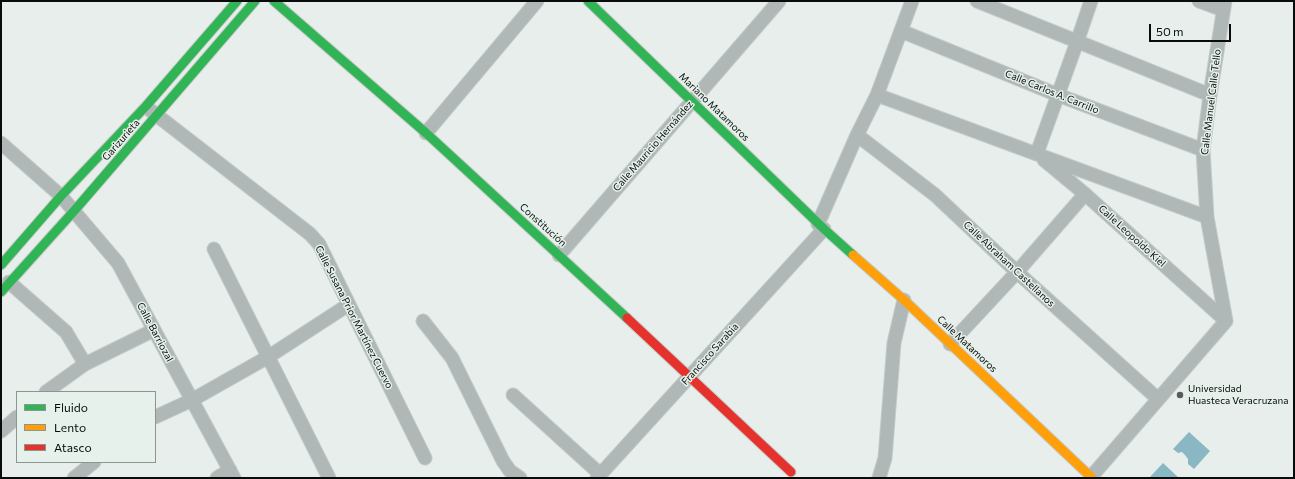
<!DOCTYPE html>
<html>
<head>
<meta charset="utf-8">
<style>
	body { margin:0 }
	#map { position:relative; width:1295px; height:479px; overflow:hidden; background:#e8eeeb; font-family:Commissioner,sans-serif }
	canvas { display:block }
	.frame { position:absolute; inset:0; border:2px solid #090c0a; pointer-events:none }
	.legend { position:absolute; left:16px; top:391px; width:140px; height:72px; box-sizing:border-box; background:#e5f1ea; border:1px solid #8d9590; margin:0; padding:5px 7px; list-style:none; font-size:12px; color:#090c0a }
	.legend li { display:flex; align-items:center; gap:8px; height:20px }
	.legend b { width:20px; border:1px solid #8d9590 }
	.scale { position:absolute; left:1149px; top:24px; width:82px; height:18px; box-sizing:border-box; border:2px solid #090c0a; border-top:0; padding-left:5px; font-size:12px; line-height:14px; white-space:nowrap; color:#090c0a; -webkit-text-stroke:3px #e5f1ea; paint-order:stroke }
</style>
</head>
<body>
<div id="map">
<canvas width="1295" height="479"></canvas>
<div class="frame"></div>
<ul class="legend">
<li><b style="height:5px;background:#30b455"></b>Fluido</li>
<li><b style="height:5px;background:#ff9f0a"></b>Lento</li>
<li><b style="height:5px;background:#e5322d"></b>Atasco</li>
</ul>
<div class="scale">50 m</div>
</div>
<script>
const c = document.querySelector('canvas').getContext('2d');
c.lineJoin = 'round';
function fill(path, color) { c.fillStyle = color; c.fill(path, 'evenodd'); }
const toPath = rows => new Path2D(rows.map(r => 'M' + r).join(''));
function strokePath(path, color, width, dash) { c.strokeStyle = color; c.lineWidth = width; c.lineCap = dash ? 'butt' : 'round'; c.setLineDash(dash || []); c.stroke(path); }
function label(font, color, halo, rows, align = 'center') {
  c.font = font + ' Commissioner,sans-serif'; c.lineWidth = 3; c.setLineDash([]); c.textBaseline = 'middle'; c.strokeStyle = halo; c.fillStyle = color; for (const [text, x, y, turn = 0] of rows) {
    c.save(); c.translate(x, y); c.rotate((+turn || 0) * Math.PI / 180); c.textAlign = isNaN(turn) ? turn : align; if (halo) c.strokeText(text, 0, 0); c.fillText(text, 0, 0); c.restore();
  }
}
fill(toPath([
	[1189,432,1210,451,1194,469,1188,464,1188,459,1185,455,1182,452,1178,453,1173,449],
	[1163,463,1179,478,1149,478]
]), '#89b7c4');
const street = toPath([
	[977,1,1210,95],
	[1199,1,1223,10],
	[1225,1,1210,95,1203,150,1207,217,1226,321],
	[901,31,1058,95,1203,150],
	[877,95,1207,217],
	[150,110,310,234,319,244,425,458],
	[426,133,537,1],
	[857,135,935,195,1017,272,1158,399],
	[1,143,61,196,118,263,234,478],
	[1037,153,1077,42,1091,1],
	[1044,160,1085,194,1226,321],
	[818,224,857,135,877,95,912,1],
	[214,249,329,478],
	[559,255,779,1],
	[9,282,66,332,85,364],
	[423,321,452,358,503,461,510,471,520,478],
	[950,344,1017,272,1085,194],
	[46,392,85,364,154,330],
	[513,395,600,474],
	[155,417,192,400,268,357,348,305],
	[1,431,17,417],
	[1091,477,1226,321],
	[74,478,94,462],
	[217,478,230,470],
	[597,478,824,229],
	[879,478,885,458,894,343,904,300]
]);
const fast = toPath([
	[274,1,426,133,627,318],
	[588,1,824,229,853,255],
	[1,265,61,196,146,106,237,1],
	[1,292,74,211,255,1]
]);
const slow = toPath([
	[853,255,904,300,1092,478]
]);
const jam = toPath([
	[627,318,791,472]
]);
strokePath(street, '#c5c9c7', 15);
strokePath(fast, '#c5c9c7', 11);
strokePath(slow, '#c5c9c7', 11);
strokePath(jam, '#c5c9c7', 11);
strokePath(street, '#afb8b7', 13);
strokePath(fast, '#30b455', 9);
strokePath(slow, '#ff9f0a', 9);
strokePath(jam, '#e5322d', 9);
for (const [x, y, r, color] of [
	[1180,395,4,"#575b59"]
]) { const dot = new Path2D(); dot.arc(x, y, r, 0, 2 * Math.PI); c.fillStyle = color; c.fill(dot); strokePath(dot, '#e5f1ea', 1.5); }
label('10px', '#090c0a', '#e5f1ea', [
	["Calle Carlos A. Carrillo",1052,92,22],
	["Calle Manuel Calle Tello",1211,102,-83],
	["Mariano Matamoros",714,107,44],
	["Garizurieta",121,140,-49],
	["Calle Mauricio Hernández",653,146,-49],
	["Constitución",543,225,42],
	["Calle Leopoldo Kiel",1132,236,42],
	["Calle Abraham Castellanos",1009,264,43],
	["Calle Susana Prior Martínez Cuervo",354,317,63],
	["Calle Barriozal",155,332,62],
	["Calle Matamoros",967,344,43],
	["Francisco Sarabia",710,354,-48]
]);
label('10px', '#090c0a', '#e5f1ea', [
	["Universidad",1188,389],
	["Huasteca Veracruzana",1188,401]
], 'left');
</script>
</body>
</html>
